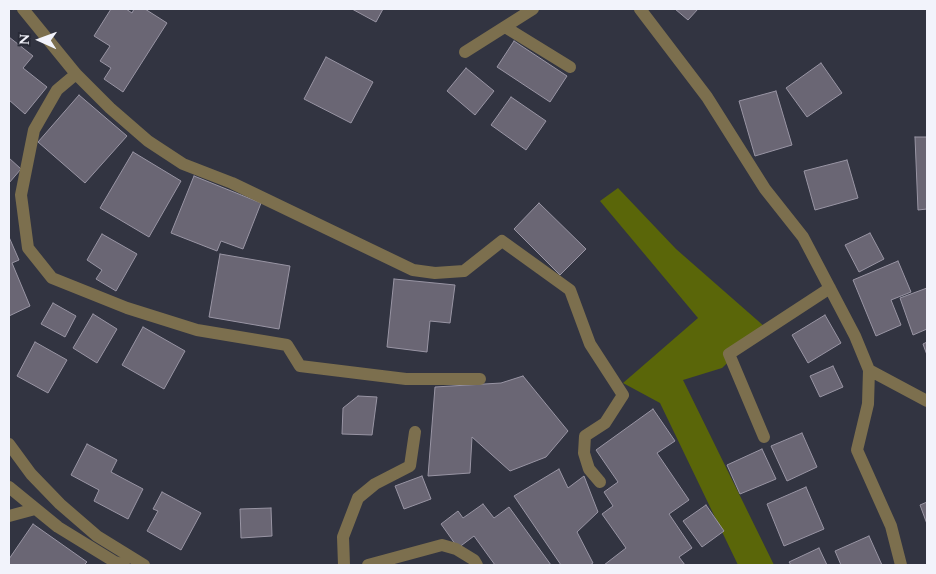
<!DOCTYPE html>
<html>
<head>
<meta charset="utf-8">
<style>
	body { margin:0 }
	#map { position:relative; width:936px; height:574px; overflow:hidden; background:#323441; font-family:Spectral,serif }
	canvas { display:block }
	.frame { position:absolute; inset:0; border:10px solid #f2f3fb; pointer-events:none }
	.north { position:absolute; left:15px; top:15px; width:50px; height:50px; -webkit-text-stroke:4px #282a36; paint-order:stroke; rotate:272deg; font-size:14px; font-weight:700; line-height:20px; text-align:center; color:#f2f3fb }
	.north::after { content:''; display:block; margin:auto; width:18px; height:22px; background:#f2f3fb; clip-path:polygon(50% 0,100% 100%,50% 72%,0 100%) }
</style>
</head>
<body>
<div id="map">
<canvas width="936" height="574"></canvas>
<div class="frame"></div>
<div class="north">N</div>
</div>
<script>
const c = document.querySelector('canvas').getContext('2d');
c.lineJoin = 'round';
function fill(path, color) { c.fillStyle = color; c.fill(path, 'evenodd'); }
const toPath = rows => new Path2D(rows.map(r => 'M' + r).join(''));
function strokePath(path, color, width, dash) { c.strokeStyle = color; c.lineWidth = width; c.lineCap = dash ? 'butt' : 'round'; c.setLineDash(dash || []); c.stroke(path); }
fill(toPath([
	[618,188,676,249,765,327,722,368,683,380,774,565,738,565,660,403,623,383,698,318,600,201]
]), '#5a6609');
const building = toPath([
	[111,9,126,9,132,13,134,9,145,9,167,23,123,92,104,79,111,68,100,61,110,46,94,36,111,9],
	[352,9,383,9,376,22,352,9],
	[675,9,698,9,688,20,675,9],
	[9,37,33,56,23,68,47,87,25,114,9,100,9,37],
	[514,41,567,76,550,102,497,67,514,41],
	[326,57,373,82,351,123,304,99,326,57],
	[821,63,842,93,807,117,786,88,821,63],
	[466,68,494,91,475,115,447,91,466,68],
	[776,91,792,145,755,156,739,101,776,91],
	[79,95,127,136,85,183,38,142,79,95],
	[511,97,546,121,526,150,491,125,511,97],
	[915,137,927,137,927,209,918,210,915,137],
	[133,152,181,181,149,237,100,208,133,152],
	[9,158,21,169,9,183,9,158],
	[847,160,858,198,815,210,804,171,847,160],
	[194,176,261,203,243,249,221,241,217,251,171,233,194,176],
	[539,203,586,249,560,275,514,229,539,203],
	[870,233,884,259,859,272,845,245,870,233],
	[102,234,137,254,116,291,96,279,102,270,87,260,102,234],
	[9,237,19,260,12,263,30,306,9,316,9,237],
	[220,254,290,266,279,329,209,317,220,254],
	[898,261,911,292,891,300,901,325,876,336,853,280,898,261],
	[394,279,455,285,450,323,430,321,427,352,387,347,394,279],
	[927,288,927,329,913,335,900,298,927,288],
	[53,303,76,316,65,337,41,324,53,303],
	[93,314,117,329,97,363,73,348,93,314],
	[825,315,841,343,808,363,792,335,825,315],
	[143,327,185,351,164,389,122,365,143,327],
	[35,342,67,360,48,393,17,376,35,342],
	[927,342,927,355,923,344,927,342],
	[833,366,843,387,820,397,810,376,833,366],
	[523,376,568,431,546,457,510,471,472,437,470,473,428,476,435,387,501,383,523,376],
	[358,396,377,397,372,435,342,434,343,408,358,396],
	[653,409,675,441,657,453,689,500,669,514,692,548,679,557,685,565,604,565,626,548,602,514,613,506,604,492,618,482,596,450,653,409],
	[802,433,817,467,787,481,771,446,802,433],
	[87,444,117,460,111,472,143,489,128,519,94,501,99,490,71,475,87,444],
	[762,449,776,479,740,494,727,465,762,449],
	[559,469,568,488,584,476,598,512,577,532,593,563,590,565,561,565,514,496,559,469],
	[422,476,431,499,404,509,395,486,422,476],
	[806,487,824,529,784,546,767,504,806,487],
	[162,492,201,513,181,550,147,531,158,511,153,509,162,492],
	[927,502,927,524,920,505,927,502],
	[483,504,494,518,509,507,551,565,495,565,474,536,458,548,441,524,458,511,463,518,483,504],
	[706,505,724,531,702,547,683,521,706,505],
	[271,508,272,536,241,538,240,509,271,508],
	[33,524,87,562,84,565,9,565,9,559,33,524],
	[869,536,882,565,841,565,835,551,869,536],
	[819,548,827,565,791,565,789,562,819,548]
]);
fill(building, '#6a6674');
strokePath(building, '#9995a4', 1);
strokePath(toPath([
	[23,9,76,74,110,108,148,141,183,164,232,183,413,270,435,273,464,271,502,241,570,290,590,344,623,395,605,423,585,436,584,453,589,469,600,482],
	[640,9,707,97,765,189,803,237,855,336,869,370,868,404,857,450,891,526,901,565],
	[505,27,570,67],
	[465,52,533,9],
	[76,74,57,90,34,130,21,195,28,248,52,278,127,308,197,330,287,345,300,366,406,379,480,379],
	[869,370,927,401],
	[764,437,729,354,830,288],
	[9,444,31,474,60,504,97,536,144,565],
	[9,487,58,527,115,562,124,565],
	[9,516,35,509],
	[344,565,343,537,358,498,375,484,410,466,415,432],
	[368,565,442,545,456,549,474,560,477,565]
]), '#7c6f4e', 12);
</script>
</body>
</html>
